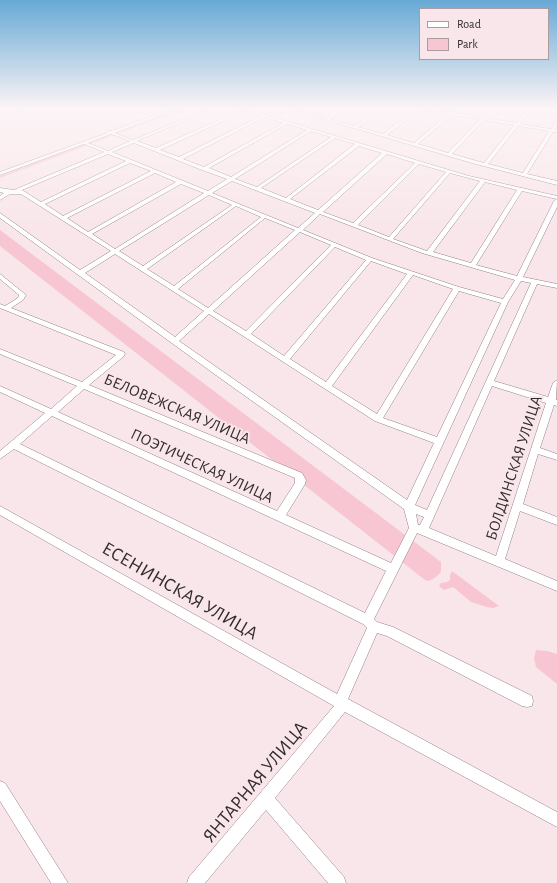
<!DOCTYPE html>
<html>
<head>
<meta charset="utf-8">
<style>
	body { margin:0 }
	#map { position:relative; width:557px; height:883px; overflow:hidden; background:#f9e6ea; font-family:"Alegreya Sans",sans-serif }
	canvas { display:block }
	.legend { position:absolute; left:419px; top:8px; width:130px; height:52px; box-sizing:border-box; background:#f9e6ea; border:1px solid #aa9c9f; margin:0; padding:5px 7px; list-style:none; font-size:12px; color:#332c2e }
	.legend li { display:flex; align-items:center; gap:8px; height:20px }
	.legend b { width:20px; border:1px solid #aa9c9f }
</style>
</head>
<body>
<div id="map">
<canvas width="557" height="883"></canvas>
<ul class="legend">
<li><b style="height:5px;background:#fff"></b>Road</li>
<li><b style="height:11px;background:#f7c6d2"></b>Park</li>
</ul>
</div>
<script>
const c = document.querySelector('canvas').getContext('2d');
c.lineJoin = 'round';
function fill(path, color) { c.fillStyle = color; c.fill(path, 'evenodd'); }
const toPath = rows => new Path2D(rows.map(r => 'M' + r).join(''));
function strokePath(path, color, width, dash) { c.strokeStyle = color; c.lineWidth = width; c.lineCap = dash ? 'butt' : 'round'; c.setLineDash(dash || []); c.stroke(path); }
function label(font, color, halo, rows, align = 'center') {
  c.font = font + ' "Alegreya Sans",sans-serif'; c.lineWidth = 4; c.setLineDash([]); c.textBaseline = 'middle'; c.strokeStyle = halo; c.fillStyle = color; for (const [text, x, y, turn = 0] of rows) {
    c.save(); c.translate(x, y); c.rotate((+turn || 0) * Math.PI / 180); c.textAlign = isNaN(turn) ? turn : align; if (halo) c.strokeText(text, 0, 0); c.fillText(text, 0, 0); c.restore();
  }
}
fill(toPath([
	[183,107,190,107,0,178,0,176],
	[0,230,441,562,441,572,436,577,429,581,425,580,0,246],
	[452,571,499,606,493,608,487,607,471,602,453,587,444,590,439,586,441,583,447,582,450,580,450,575],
	[536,650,547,651,557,654,557,684,536,667,534,658]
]), '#f7c6d2');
const minor = toPath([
	[27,107,32,107,0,118,0,116,27,107],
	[177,107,182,107,115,133,133,140,212,107,217,107,137,141,156,148,241,110,233,107,239,107,469,176,557,196,557,207,523,277,557,284,557,288,537,284,494,381,548,397,553,383,557,380,556,400,557,400,557,406,554,405,540,448,557,454,557,460,538,454,523,504,557,517,557,525,520,511,505,559,557,581,557,591,417,533,374,619,377,622,393,627,532,696,533,701,532,706,527,707,522,706,387,636,377,633,348,699,557,812,557,827,345,712,275,798,344,877,346,883,328,883,266,810,205,883,187,883,189,877,334,706,0,515,0,506,337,694,367,628,363,624,14,449,0,459,0,451,45,413,0,392,0,386,51,409,77,386,0,354,0,349,82,382,116,355,0,308,0,304,5,306,18,298,19,295,0,279,0,274,26,295,23,300,11,308,124,352,125,354,124,356,89,385,302,473,306,480,305,484,286,515,391,563,409,528,404,509,213,373,0,218,0,213,80,270,111,251,21,194,10,194,0,200,0,196,4,193,0,192,0,188,14,190,104,152,84,144,0,175,0,172,107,133,107,131,111,131,177,107],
	[245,111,261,116,179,157,160,150,245,111],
	[265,117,283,123,204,167,183,159,265,117],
	[287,124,307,130,231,177,209,168,287,124],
	[311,131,331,137,257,187,235,179,311,131],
	[111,134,130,141,108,151,88,143,111,134],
	[335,138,355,144,286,198,261,188,335,138],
	[134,143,202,170,227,179,208,191,112,152,134,143],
	[359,146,382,153,318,210,290,199,359,146],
	[108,154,126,161,41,202,22,190,108,154],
	[387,154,415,163,353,223,323,212,387,154],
	[130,163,151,171,63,216,45,204,130,163],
	[419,164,446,172,389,237,358,225,419,164],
	[155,173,176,182,88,232,67,218,155,173],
	[450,173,480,181,427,251,393,239,450,173],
	[232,181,255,190,315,213,298,228,212,193,232,181],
	[485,182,517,190,471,263,433,252,485,182],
	[181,184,204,193,115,249,92,234,181,184],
	[522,191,557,199,554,201,517,276,476,265,522,191],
	[209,195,232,205,143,266,119,251,209,195],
	[236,206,261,217,174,286,147,269,236,206],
	[320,214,422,253,515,280,503,299,459,287,372,258,303,230,320,214],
	[265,218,295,230,208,308,178,289,265,218],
	[300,232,331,245,246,331,213,311,300,232],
	[335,247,366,260,284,356,251,334,335,247],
	[115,254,204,311,175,337,85,273,115,254],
	[371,261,407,274,326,382,290,359,371,261],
	[413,275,453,289,377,414,332,386,413,275],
	[521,281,531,283,427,510,415,505,508,302,521,281],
	[459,291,501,303,437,437,383,418,459,291],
	[209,314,375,421,434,443,407,500,179,341,209,314],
	[492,386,546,403,496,556,429,528,492,386],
	[84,389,295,478,295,483,277,511,58,412,84,389],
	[52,416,386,571,365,613,20,444,52,416],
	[416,514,424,517,420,525,418,525,416,514],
	[283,107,289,107,326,118,343,107,348,107,330,119,354,126,381,107,385,107,358,127,383,134,416,109,412,107,423,107,450,112,456,107,460,107,454,113,482,117,492,107,496,107,486,118,516,123,529,107,533,107,520,124,551,129,557,121,557,125,555,129,557,130,557,132,553,132,527,174,557,181,557,185,472,163,283,107],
	[421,109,448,114,414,143,387,135,421,109],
	[452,115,480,119,448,153,418,144,452,115],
	[484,120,514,125,484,163,452,154,484,120],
	[518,126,549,131,523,173,488,164,518,126],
	[0,781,5,783,68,883,51,883,0,801,0,781]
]);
strokePath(minor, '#928185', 1);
fill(minor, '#fff');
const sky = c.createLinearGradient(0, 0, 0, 230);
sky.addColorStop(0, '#67a9d5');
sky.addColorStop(0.47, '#fcf4f6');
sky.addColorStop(1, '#fcf4f600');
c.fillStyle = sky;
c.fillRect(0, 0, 557, 230);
label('16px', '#332c2e', '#f9e6ea', [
	["БЕЛОВЕЖСКАЯ УЛИЦА",177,409,23],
	["ПОЭТИЧЕСКАЯ УЛИЦА",202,466,25],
	["БОЛДИНСКАЯ УЛИЦА",514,468,-72]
]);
label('19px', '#332c2e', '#f9e6ea', [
	["ЕСЕНИНСКАЯ УЛИЦА",180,591,30],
	["ЯНТАРНАЯ УЛИЦА",255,782,-50]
]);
</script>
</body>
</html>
